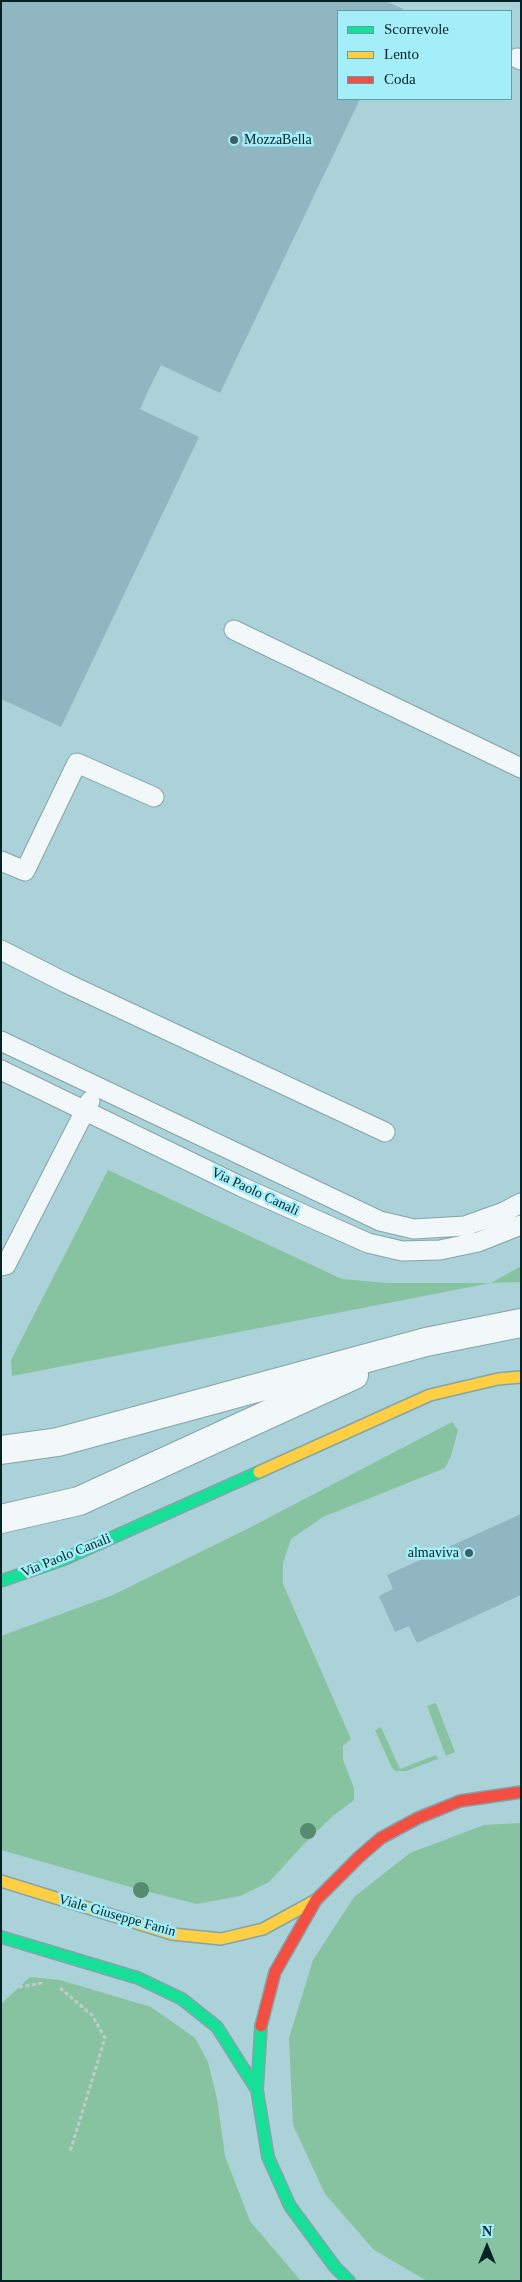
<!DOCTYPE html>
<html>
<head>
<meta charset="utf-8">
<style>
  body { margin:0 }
  #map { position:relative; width:522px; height:2282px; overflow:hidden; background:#aad2d8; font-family:Georgia,serif }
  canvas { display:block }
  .frame { position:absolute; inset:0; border:2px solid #032327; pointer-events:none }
  .legend { position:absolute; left:337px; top:10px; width:175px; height:90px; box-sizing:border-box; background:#a4eef9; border:1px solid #649da5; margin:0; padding:6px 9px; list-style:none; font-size:15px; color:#032327 }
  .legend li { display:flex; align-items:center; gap:10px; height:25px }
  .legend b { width:25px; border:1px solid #649da5 }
  .north { position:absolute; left:462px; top:2222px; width:50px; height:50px; -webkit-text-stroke:4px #a4eef9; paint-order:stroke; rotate:0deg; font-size:14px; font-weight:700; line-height:20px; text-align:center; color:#032327 }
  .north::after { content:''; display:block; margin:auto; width:18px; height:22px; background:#032327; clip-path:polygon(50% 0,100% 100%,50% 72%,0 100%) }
</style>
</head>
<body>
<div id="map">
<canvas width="522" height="2282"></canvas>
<div class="frame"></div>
<ul class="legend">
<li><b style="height:6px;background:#16e098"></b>Scorrevole</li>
<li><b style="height:6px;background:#ffcf43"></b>Lento</li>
<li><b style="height:6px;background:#f24e42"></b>Coda</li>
</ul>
<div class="north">N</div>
</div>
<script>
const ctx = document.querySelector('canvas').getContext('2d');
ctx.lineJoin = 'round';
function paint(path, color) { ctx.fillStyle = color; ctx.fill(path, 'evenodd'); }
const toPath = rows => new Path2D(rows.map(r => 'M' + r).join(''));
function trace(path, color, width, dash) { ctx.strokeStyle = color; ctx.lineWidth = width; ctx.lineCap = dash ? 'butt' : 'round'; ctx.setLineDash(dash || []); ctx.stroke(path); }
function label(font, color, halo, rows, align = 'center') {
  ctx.font = font + ' Georgia,serif'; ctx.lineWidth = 5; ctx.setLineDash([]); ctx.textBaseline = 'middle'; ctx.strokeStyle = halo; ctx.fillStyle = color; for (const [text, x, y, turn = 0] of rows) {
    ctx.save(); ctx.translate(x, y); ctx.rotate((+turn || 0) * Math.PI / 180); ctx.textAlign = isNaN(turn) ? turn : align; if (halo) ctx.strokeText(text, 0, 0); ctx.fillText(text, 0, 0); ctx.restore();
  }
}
paint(toPath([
  [108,1170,342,1279,387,1283,491,1283,521,1266,521,1282,491,1283,12,1376,11,1360],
  [452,1422,458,1430,451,1456,445,1468,323,1517,291,1539,283,1563,283,1584,351,1739,343,1746,343,1760,354,1788,354,1800,334,1815,305,1843,269,1882,240,1896,197,1904,141,1890,1,1850,1,1636,113,1595,249,1528],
  [436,1703,455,1752,446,1756,427,1706],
  [381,1727,400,1769,436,1755,438,1759,406,1771,396,1771,392,1768,375,1730],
  [521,1823,521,2281,427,2281,374,2250,325,2194,293,2125,289,2038,313,1960,354,1897,410,1853,484,1825],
  [30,1977,60,1980,151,2007,195,2038,208,2062,217,2099,225,2156,250,2221,301,2281,1,2281,1,2004]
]), '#88c3a1');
paint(toPath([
  [1,1,386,1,403,9,402,11,338,11,338,99,360,99,220,393,161,365,150,387,140,409,199,437,61,727,1,699],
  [521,1514,521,1595,417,1643,409,1626,395,1632,379,1596,393,1589,387,1575]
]), '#90b7c1');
const lane = toPath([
  [517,58,521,60],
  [234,630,521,768],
  [1,861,25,871,77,763,154,797],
  [1,950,66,983,385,1132],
  [1,1041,380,1221,414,1229,465,1226,504,1212,521,1203],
  [1,1070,242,1187,368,1243,402,1251,440,1250,478,1242,521,1225],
  [1,1266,6,1265,90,1101]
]);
const street = toPath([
  [1,1450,58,1442,426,1342,521,1323],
  [1,1519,79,1501,354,1375]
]);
const fast = toPath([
  [1,1581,62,1560,259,1472],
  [1,1937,138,1978,182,1999,217,2027,257,2090],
  [261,2026,257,2090,268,2157,290,2206,335,2267,349,2281]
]);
const slow = toPath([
  [259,1472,430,1395,498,1379,521,1377],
  [1,1881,172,1934,221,1939,263,1929,316,1900]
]);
const jam = toPath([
  [261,2026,275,1972,316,1900,359,1857,381,1838,418,1818,460,1801,521,1792]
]);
trace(lane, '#84a4a9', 21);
trace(street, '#84a4a9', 30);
trace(fast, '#84a4a9', 14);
trace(slow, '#84a4a9', 14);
trace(jam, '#84a4a9', 14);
trace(toPath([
  [19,1987,43,1983],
  [60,1988,92,2015,105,2038,70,2152]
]), '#bfccce', 3, [4, 2.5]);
trace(lane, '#f2f8f9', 19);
trace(street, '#f2f8f9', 28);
trace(fast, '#16e098', 11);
trace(slow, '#ffcf43', 11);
trace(jam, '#f24e42', 11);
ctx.fillStyle = '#568b72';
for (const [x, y] of [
  [308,1831],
  [141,1890]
]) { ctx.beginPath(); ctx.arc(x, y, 8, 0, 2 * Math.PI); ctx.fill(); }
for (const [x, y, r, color] of [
  [234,140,5,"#3d6065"],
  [469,1553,5,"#3d6065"]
]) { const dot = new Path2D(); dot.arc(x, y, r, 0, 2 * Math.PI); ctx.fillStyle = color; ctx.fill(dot); trace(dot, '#a4eef9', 2); }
label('14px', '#032327', '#a4eef9', [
  ["MozzaBella",244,140],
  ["almaviva",459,1553,"right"]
], 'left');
label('14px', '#032327', '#a4eef9', [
  ["Via Paolo Canali",255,1192,25],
  ["Via Paolo Canali",66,1556,-22],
  ["Viale Giuseppe Fanin",117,1916,16]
]);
</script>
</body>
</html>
